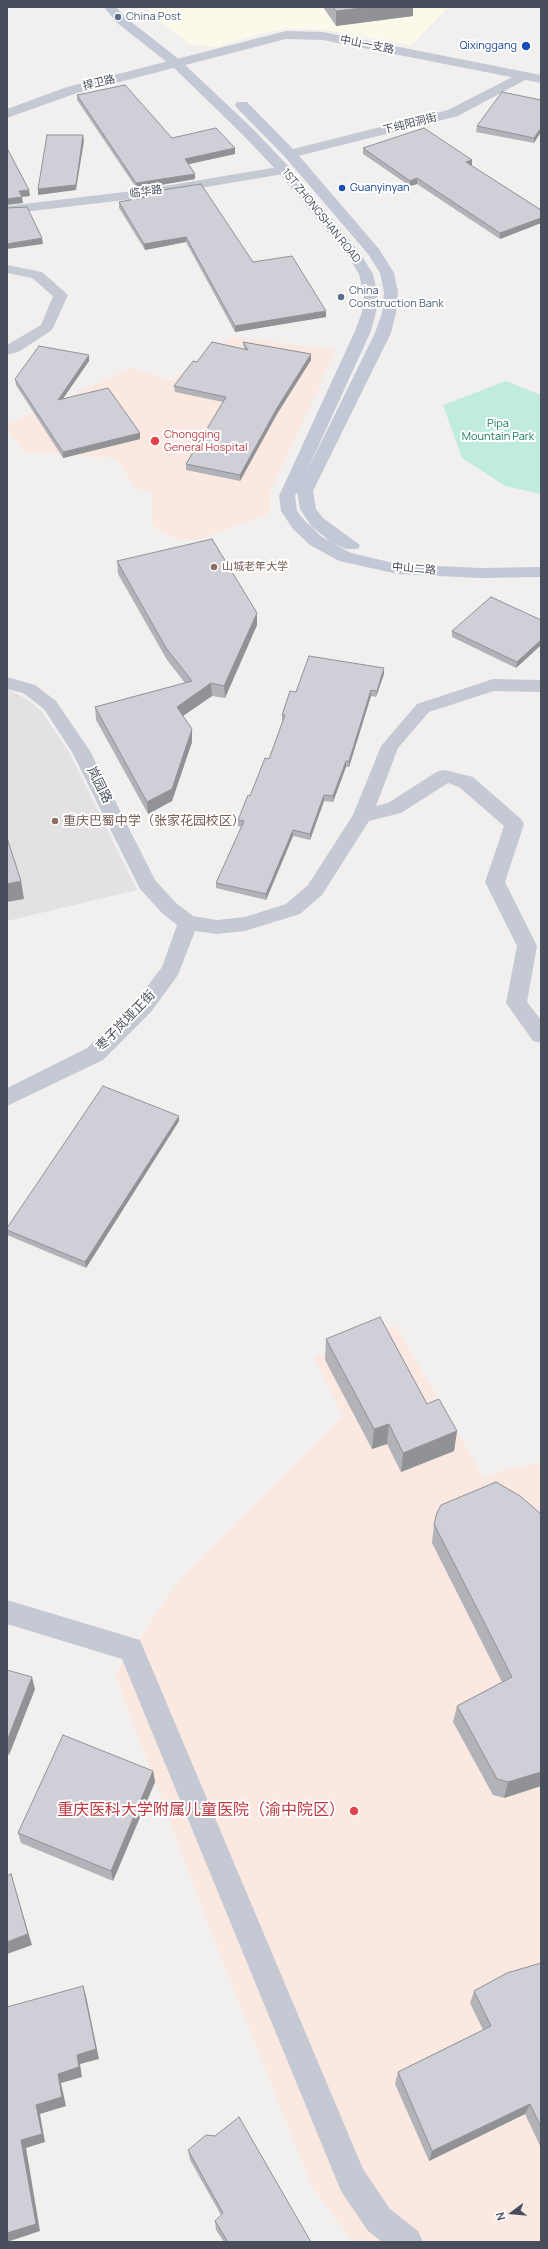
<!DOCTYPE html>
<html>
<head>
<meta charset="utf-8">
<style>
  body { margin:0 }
  #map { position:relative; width:548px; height:2249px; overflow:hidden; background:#f2f0ef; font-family:Manrope,sans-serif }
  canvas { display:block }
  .frame { position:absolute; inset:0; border:8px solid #484e5c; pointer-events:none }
  .north { position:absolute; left:492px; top:2193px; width:40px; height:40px; -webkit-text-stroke:3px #fff; paint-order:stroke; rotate:254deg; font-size:11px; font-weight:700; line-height:16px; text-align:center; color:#484e5c }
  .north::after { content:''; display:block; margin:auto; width:14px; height:18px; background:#484e5c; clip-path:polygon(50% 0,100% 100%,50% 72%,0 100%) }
</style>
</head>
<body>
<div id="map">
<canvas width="548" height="2249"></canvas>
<div class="frame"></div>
<div class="north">N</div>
</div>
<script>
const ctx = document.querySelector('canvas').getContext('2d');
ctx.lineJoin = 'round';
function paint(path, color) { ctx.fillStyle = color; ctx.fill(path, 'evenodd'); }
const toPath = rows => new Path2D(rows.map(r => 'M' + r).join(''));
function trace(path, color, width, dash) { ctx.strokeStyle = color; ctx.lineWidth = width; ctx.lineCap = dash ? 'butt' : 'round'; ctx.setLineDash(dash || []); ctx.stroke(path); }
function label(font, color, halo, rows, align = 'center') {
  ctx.font = font + ' Manrope,"Noto Sans SC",sans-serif'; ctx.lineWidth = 4; ctx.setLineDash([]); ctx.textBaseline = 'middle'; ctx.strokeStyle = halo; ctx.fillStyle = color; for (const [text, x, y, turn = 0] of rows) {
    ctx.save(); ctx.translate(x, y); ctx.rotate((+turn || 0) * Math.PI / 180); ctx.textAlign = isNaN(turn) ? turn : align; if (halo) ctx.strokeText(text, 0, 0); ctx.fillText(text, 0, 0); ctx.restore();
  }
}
paint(toPath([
  [146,7,448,7,411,45,326,30,306,29,284,29,264,33,215,47,189,44,151,14]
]), '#fbfaea');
paint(toPath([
  [7,689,30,701,42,712,69,752,137,890,7,921]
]), '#e3e1e1');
paint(toPath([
  [231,337,336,350,270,492,270,513,206,537,193,540,179,540,163,533,152,524,152,492,137,489,116,458,25,452,7,429,7,425,131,368,171,381],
  [395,1325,484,1478,507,1469,541,1463,541,2242,353,2242,312,2186,218,1949,115,1674,179,1581,343,1416,314,1357]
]), '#fae8e1');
paint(toPath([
  [506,381,541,395,541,494,505,486,462,458,443,405]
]), '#c0eddb');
paint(toPath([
  [522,72,528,76,527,79,458,116,290,158,283,154,285,151,448,110,522,72],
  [284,166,289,167,291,170,289,173,141,198,7,214,7,206,141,190,284,166],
  [7,265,42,272,68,295,52,330,20,351,7,355,7,345,41,325,53,296,32,278,7,273,7,265],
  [7,677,35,685,56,701,90,751,155,880,176,903,193,916,217,920,245,917,286,904,308,885,353,815,381,746,417,704,493,679,541,680,541,692,494,691,429,712,398,748,376,806,388,803,438,771,445,770,473,777,521,819,524,824,505,882,537,946,527,1002,541,1020,541,1043,533,1041,506,1003,517,946,485,882,504,826,459,787,448,783,401,813,369,821,322,895,300,914,245,931,217,934,195,931,178,975,151,1012,103,1060,7,1106,7,1088,87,1048,137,1000,162,967,177,925,162,913,140,889,72,752,44,709,23,693,7,689,7,677],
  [7,1600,140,1640,363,2169,390,2209,418,2231,423,2242,382,2242,368,2231,341,2191,122,1659,7,1624,7,1600]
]), '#c4c9d4');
paint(toPath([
  [286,31,323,32,541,75,541,83,323,40,286,39,77,93,7,118,7,109,67,87,286,31]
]), '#c4c9d4');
paint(toPath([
  [104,7,116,7,124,16,181,61,255,131,289,167,360,253,373,274,378,296,376,312,371,331,306,473,375,333,382,313,384,292,380,273,368,254,285,157,237,108,235,105,237,102,247,102,295,151,379,249,394,273,398,292,396,313,391,333,313,491,316,509,323,518,360,545,358,549,346,549,331,542,311,526,300,509,297,492,295,496,297,511,305,521,322,537,351,553,398,564,480,568,541,567,541,577,480,578,398,574,339,561,310,545,293,529,281,511,279,496,355,331,362,312,364,296,359,274,349,258,279,173,245,137,173,67,116,22,104,7]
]), '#c3c8d7');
paint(toPath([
  [323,7,413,7,413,16,336,26],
  [77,95,172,138,235,148,235,154,188,164,195,174,195,179,137,189,77,100],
  [541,100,534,143,476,132,477,126],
  [363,148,472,165,471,166,541,210,541,223,500,239,417,184,410,186,363,154],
  [143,193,253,262,326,317,235,332,186,242,145,250,119,208,119,202,143,198],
  [243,342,311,354,311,360,277,414,240,481,186,470,186,464,223,402,175,392,174,386,197,362,244,349],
  [89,355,89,361,63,398,140,433,140,439,63,458,16,385,15,379],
  [117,561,257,625,225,698,212,696,183,716,192,729,192,742,172,801,148,814,96,720,95,707,185,683,167,660,118,574],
  [541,620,541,645,516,668,452,637,452,631],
  [384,674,376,697,371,696,349,767,346,767,333,802,324,801,310,840,293,836,266,900,216,888,216,883,242,827,238,826,238,820,269,759,283,721,282,721,282,715,296,692],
  [179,1116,179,1121,86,1268,7,1235,7,1228],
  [326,1339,427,1404,457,1431,454,1451,401,1472,387,1444,372,1449,325,1360],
  [496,1482,541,1786,504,1798,493,1795,453,1722,457,1706,502,1682,432,1543,434,1524],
  [7,1670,35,1689,9,1755,7,1754],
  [153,1771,155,1782,113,1881,21,1843,18,1833],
  [541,1963,541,2148,525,2114,429,2161,395,2084,398,2072,483,2030,470,2003,474,1991],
  [188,2150,311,2242,224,2242,216,2230,215,2221,221,2215,190,2160]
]), '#b2b3b9');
paint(toPath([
  [370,7,413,7,413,16,336,26,336,11],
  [541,128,541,132,534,143,534,138],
  [83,135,84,141,76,190,38,195,38,189],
  [235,148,235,154,185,165,185,159],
  [472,160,472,165,465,168,466,162],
  [195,174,195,179,137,189,136,183],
  [417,178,417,184,410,186,410,181],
  [29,190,30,196,22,197,23,203,7,205,7,199,19,191],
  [541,218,541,223,500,239,500,233],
  [186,237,186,242,145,250,144,244],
  [42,238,43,244,7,249,7,244],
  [326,311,326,317,235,332,235,326],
  [311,354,311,360,277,414,240,481,240,475,277,408],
  [89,355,89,361,58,406,58,400],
  [140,433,140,439,63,458,63,452],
  [257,613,257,625,225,698,224,686],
  [541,640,541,645,516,668,517,662],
  [384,668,384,674,376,697,377,691],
  [211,683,212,696,177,720,177,707],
  [371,690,371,696,349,767,349,761],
  [192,729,192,742,172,801,148,814,147,802],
  [346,761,346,767,333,802,333,796],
  [324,795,324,801,310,840,310,834],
  [293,830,293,836,266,900,266,894],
  [21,881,24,899,7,902,7,884],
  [179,1116,179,1121,86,1268,85,1262],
  [389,1424,387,1444,372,1449,374,1429],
  [457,1431,454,1451,401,1472,403,1453],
  [32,1677,35,1689,9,1755,7,1747,7,1741],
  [153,1771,155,1782,113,1881,111,1871],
  [541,1772,541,1786,504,1798,508,1782],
  [11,1874,32,1945,7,1954,7,1942],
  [83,1986,86,1996,99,2059,80,2064,82,2077,61,2083,66,2106,40,2114,45,2142,26,2148,40,2231,7,2242,7,2233,21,2140,36,2105,58,2074,77,2055],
  [530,2104,525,2114,429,2161,432,2151]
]), '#919296');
const building = toPath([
  [333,7,370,7,336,11,333,7],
  [125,85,172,138,216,128,235,148,185,159,195,174,136,183,77,95,125,85],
  [502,92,541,100,541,128,534,138,477,126,502,92],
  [424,128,472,160,466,162,541,210,541,218,500,233,417,178,410,181,363,148,424,128],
  [47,135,83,135,76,185,38,189,47,135],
  [7,148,29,190,19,191,22,197,7,199,7,148],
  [201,184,253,262,292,256,326,311,235,326,186,237,144,244,119,202,146,197,143,193,201,184],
  [27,207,42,238,7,244,7,208,27,207],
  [212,342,248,350,243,342,311,354,277,408,240,475,186,464,226,397,174,386,193,361,197,362,212,342],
  [39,346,89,355,58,400,108,388,140,433,63,452,15,379,39,346],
  [212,539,257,613,224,686,211,683,177,707,192,729,172,789,147,802,95,707,192,681,166,648,117,561,212,539],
  [491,597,541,620,541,640,517,662,452,631,491,597],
  [309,656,384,668,377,691,371,690,349,761,346,761,333,796,324,795,310,834,293,830,266,894,216,883,244,821,238,820,248,795,250,796,265,758,269,759,285,715,282,715,290,691,296,692,309,656],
  [7,838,21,881,7,884,7,838],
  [103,1086,179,1116,85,1262,7,1230,7,1228,103,1086],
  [380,1317,427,1404,439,1399,457,1431,403,1453,389,1424,374,1429,326,1339,380,1317],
  [496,1482,520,1496,541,1514,541,1772,508,1782,497,1779,457,1706,512,1677,434,1524,437,1513,441,1505,496,1482],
  [7,1670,32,1677,7,1741,7,1670],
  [63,1735,153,1771,111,1871,18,1833,63,1735],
  [11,1874,28,1934,7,1942,7,1876,11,1874],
  [541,1963,541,2127,530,2104,432,2151,398,2072,491,2026,474,1991,507,1973,541,1963],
  [83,1986,96,2049,77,2055,79,2067,58,2074,62,2097,36,2105,42,2134,21,2140,36,2224,7,2233,7,2007,83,1986],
  [239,2117,311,2242,228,2242,215,2221,223,2213,188,2150,206,2135,215,2136,239,2117]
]);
paint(building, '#cfd0d7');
trace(building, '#919296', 1);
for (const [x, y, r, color] of [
  [118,17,4,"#5c6f8a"],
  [526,46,5,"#1a4fb4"],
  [342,188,4,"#1a4fb4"],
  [341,297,4,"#5c6f8a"],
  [155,441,5,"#e0444e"],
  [214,567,4,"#8d6e63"],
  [55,821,4,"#8d6e63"],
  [354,1811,5,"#e0444e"]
]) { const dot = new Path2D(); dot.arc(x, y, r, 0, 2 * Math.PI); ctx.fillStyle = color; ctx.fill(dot); trace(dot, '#fff', 1.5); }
label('11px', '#4e5e75', '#fff', [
  ["China Post",126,17],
  ["China",349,291],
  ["Construction Bank",349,304]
], 'left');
label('11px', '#484e5c', '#fff', [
  ["中山一支路",367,45,11],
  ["捍卫路",99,83,-14],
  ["下纯阳洞街",410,124,-14],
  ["临华路",146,192,-8],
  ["1ST ZHONGSHAN ROAD",321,216,51],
  ["中山二路",414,569,5]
]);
label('11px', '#164399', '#fff', [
  ["Qixinggang",517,46],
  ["Guanyinyan",350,188,"left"]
], 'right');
label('11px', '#1b7b5f', '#fff', [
  ["Pipa",498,424],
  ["Mountain Park",498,437]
]);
label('11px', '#be3a42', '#fff', [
  ["Chongqing",164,435],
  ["General Hospital",164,448]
], 'left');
label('11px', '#785e54', '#fff', [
  ["山城老年大学",222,567]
], 'left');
label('13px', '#484e5c', '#fff', [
  ["岚园路",99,785,63],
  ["枣子岚垭正街",126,1021,-46]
]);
label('13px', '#785e54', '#fff', [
  ["重庆巴蜀中学（张家花园校区）",63,821]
], 'left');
label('16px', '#be3a42', '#fff', [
  ["重庆医科大学附属儿童医院（渝中院区）",345,1811]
], 'right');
</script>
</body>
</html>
